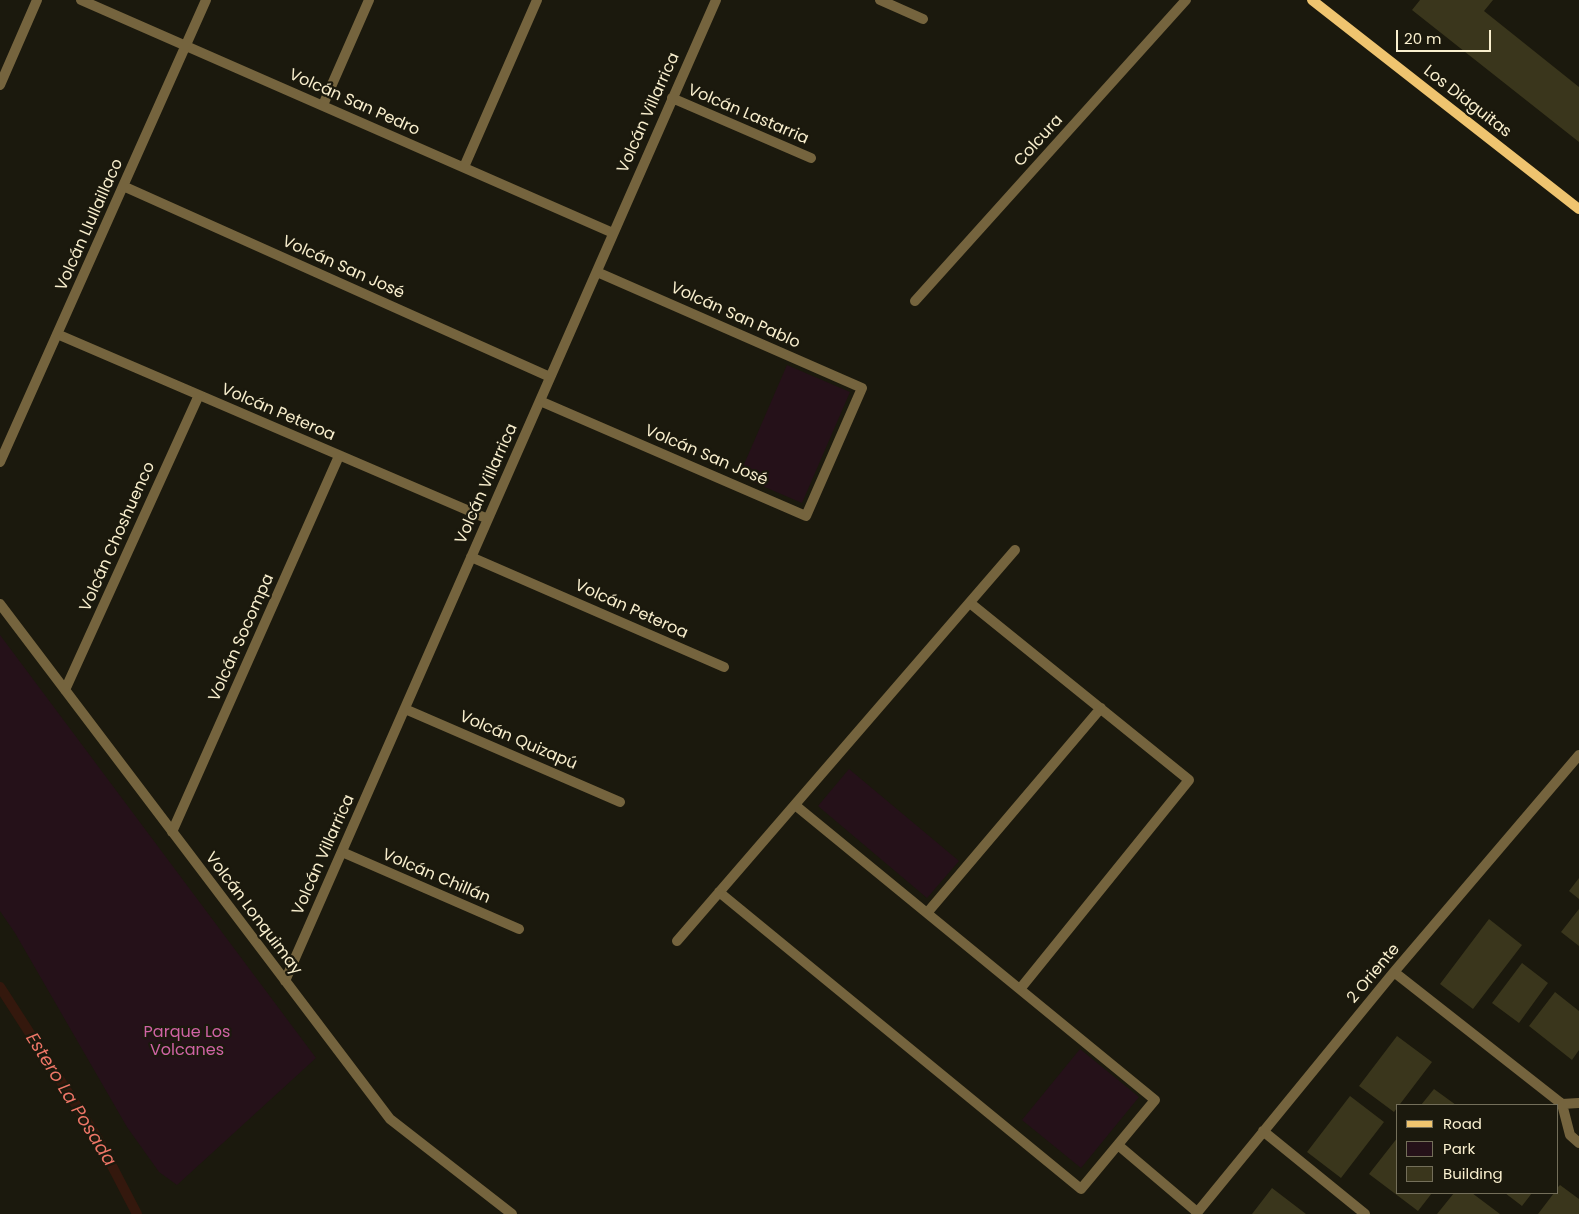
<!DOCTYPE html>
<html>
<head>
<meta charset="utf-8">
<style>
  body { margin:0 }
  #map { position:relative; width:1579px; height:1214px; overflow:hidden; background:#1b190d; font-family:Poppins,sans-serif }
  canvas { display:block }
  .legend { position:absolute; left:1396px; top:1104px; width:162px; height:90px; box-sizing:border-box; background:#1b190d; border:1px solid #746f5a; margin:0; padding:6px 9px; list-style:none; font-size:15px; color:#f9efce }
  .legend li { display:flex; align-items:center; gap:10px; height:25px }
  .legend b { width:25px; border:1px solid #746f5a }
  .scale { position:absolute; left:1396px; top:30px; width:95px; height:22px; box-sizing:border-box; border:2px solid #f9efce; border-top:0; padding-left:6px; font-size:15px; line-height:18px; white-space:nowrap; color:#f9efce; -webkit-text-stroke:4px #1b190d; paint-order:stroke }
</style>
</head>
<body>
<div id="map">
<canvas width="1579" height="1214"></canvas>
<ul class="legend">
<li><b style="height:6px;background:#efc46f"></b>Road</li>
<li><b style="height:14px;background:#251119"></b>Park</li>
<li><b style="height:14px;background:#3a361c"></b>Building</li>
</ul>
<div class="scale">20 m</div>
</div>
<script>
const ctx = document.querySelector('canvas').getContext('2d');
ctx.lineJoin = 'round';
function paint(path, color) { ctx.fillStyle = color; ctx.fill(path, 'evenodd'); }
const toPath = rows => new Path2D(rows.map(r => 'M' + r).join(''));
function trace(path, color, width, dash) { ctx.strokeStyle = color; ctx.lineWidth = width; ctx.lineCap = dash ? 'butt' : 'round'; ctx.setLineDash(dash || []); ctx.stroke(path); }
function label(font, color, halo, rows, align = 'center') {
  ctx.font = font + ' Poppins,sans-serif'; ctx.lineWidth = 4.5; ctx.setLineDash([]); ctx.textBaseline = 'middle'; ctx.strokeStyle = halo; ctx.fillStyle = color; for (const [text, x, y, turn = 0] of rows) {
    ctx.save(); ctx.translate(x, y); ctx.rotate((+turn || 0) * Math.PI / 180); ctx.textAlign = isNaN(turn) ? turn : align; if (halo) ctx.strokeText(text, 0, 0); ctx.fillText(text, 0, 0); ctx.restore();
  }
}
paint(toPath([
  [787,365,850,392,802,503,739,476],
  [0,635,316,1058,177,1185,159,1172,127,1127,15,933,0,911],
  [849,769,959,861,927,898,818,806],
  [1080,1049,1139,1097,1081,1168,1022,1120]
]), '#251119');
trace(toPath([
  [0,987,98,1139,137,1214]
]), '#34180d', 10);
paint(toPath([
  [1420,0,1493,0,1484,11,1579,87,1579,142,1412,10],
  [1579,878,1579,899,1569,891],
  [1579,909,1579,946,1561,932],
  [1489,919,1522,945,1473,1009,1440,984],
  [1522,963,1548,983,1519,1023,1492,1003],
  [1555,992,1579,1011,1579,1050,1572,1060,1529,1026],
  [1397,1036,1432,1062,1394,1112,1359,1086],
  [1434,1089,1456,1105,1421,1105],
  [1350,1096,1384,1122,1341,1178,1307,1152],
  [1398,1137,1398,1193,1432,1193,1418,1211,1369,1174],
  [1560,1185,1579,1199,1579,1214,1538,1214,1554,1193,1558,1193,1558,1187],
  [1272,1188,1306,1214,1252,1214],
  [1454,1193,1472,1193,1500,1214,1437,1214],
  [1505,1193,1532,1193,1522,1206]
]), '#3a361c');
trace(toPath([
  [81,0,613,233],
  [880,0,923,19],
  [0,85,37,0],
  [672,98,811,158],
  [323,105,369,0],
  [464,167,537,0],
  [123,186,550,377],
  [915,301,1186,0],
  [57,334,488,519],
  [540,401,806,516,862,388,597,272],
  [0,462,206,0],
  [471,557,724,667],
  [970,603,1189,780,1020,989],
  [0,604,390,1119,512,1214],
  [65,690,199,395],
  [405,709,620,802],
  [172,832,339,456],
  [342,852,519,929],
  [719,892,1081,1189,1155,1100,795,805],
  [927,913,1101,708],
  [677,941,1015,550],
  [1394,972,1562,1104],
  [285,981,716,0],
  [1579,1103,1562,1104,1570,1135,1579,1143],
  [1263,1131,1365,1214],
  [1118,1145,1197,1212],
  [1196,1214,1394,972,1579,755]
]), '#75643e', 10);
trace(toPath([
  [1312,0,1579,209]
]), '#efc46f', 10);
label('16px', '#f9efce', '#1b190d', [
  ["Los Diaguitas",1467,102,38],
  ["Volcán San Pedro",354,103,24],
  ["Volcán Villarrica",649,113,-66],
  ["Volcán Lastarria",748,115,23],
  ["Colcura",1039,141,-48],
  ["Volcán Llullaillaco",90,225,-66],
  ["Volcán San José",343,268,24],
  ["Volcán San Pablo",735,316,24],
  ["Volcán Peteroa",278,413,23],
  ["Volcán San José",706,456,23],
  ["Volcán Villarrica",487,484,-66],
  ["Volcán Choshuenco",118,537,-66],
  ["Volcán Peteroa",631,610,24],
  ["Volcán Socompa",242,638,-66],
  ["Volcán Quizapú",518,741,23],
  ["Volcán Villarrica",324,855,-66],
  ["Volcán Chillán",436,877,23],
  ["Volcán Lonquimay",253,914,53],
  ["2 Oriente",1374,974,-50]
]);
label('16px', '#d063a5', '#1b190d', [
  ["Parque Los",187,1033],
  ["Volcanes",187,1051]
]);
label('italic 18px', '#ee7667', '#1b190d', [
  ["Estero La Posada",70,1100,58]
]);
</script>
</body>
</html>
